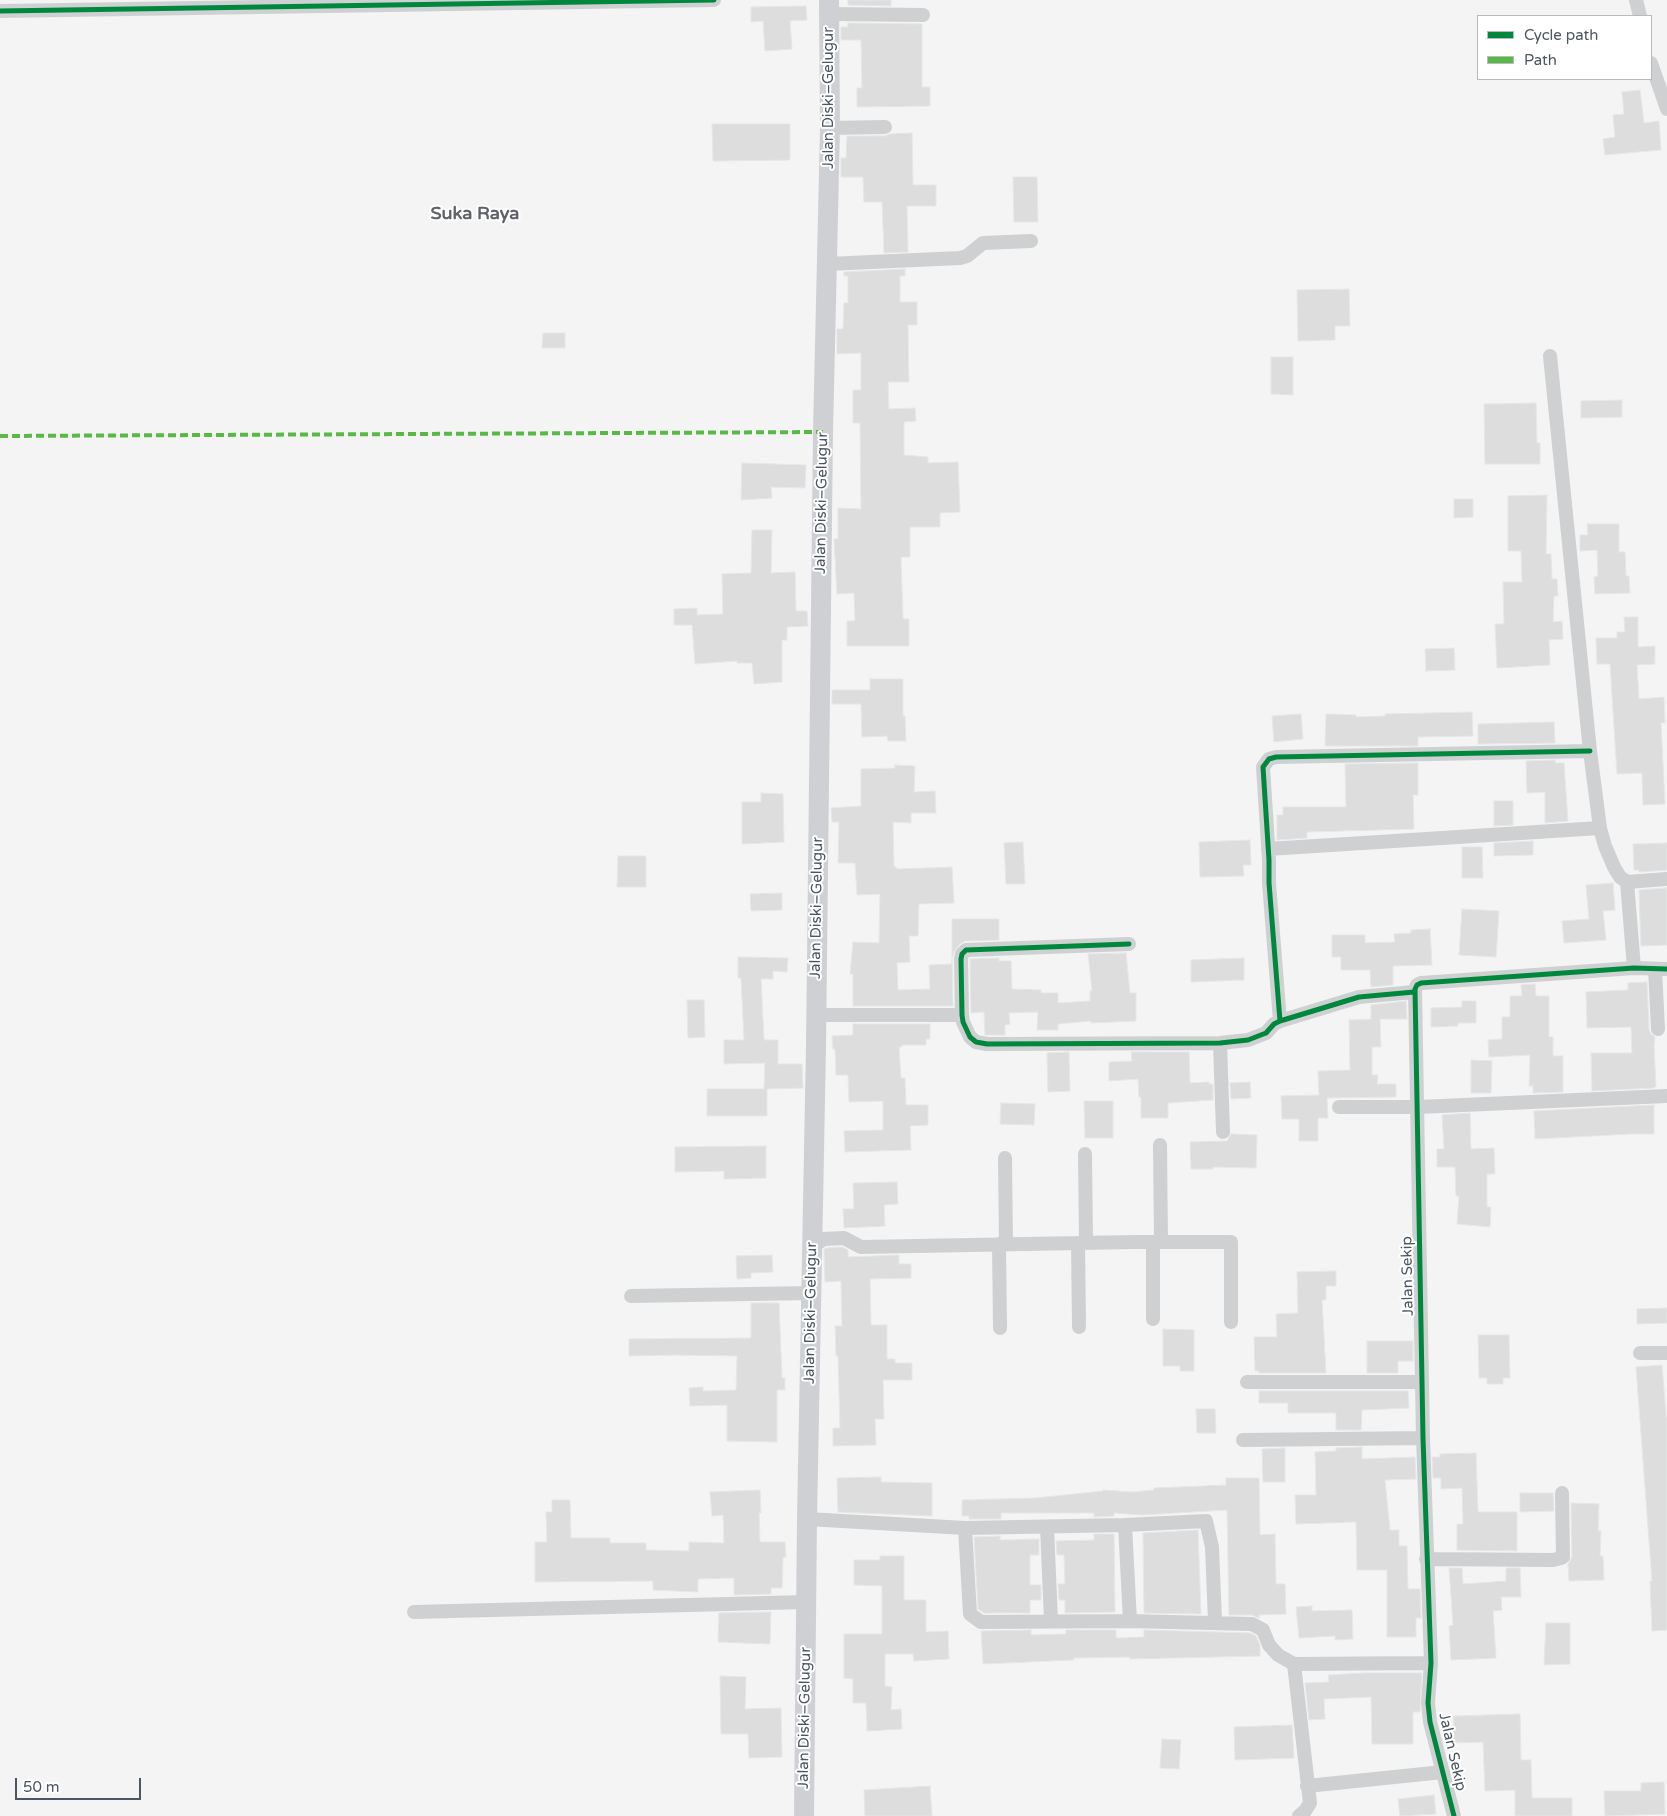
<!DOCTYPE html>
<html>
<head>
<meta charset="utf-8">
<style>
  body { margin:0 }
  #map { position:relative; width:1667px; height:1816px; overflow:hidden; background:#f4f4f4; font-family:"Varela Round",sans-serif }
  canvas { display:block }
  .legend { position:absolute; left:1477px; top:15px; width:175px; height:65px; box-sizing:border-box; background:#fff; border:1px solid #b7bbc0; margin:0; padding:6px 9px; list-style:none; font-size:15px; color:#4a5661 }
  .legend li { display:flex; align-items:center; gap:10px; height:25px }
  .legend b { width:25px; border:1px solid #b7bbc0 }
  .scale { position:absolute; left:15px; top:1778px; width:126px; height:22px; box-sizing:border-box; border:2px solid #4a5661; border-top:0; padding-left:6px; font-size:15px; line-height:18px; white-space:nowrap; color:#4a5661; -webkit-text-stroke:4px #fff; paint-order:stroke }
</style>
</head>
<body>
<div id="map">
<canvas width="1667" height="1816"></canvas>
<ul class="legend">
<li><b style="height:6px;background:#00873e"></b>Cycle path</li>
<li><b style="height:6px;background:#58b947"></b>Path</li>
</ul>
<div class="scale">50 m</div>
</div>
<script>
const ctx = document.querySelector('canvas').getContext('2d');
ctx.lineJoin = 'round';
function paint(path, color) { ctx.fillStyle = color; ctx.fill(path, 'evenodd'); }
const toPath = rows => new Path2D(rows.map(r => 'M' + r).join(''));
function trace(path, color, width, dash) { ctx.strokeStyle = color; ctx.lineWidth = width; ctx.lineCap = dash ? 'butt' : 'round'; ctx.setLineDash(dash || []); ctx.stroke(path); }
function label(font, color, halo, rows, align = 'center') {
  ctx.font = font + ' "Varela Round",sans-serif'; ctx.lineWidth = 4; ctx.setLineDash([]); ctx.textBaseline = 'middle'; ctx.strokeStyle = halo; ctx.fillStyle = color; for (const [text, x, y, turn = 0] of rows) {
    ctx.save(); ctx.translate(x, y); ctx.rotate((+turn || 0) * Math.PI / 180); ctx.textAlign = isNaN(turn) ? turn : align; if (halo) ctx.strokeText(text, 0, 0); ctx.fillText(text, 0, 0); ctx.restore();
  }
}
const building = toPath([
  [848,0,891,0,891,6,848,5,848,0],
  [806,6,807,20,790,21,792,49,765,51,763,21,751,22,751,7,806,6],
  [848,23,922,24,922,87,930,87,930,106,857,107,857,88,862,88,861,40,841,40,841,27,848,27,848,23],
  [1640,90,1644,123,1659,121,1661,150,1605,155,1603,139,1615,137,1613,115,1624,114,1622,92,1640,90],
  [712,124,790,124,790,160,713,161,712,124],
  [912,133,913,185,936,185,936,206,907,206,908,252,884,253,882,202,864,202,863,177,841,177,841,158,846,158,847,136,885,136,890,134,912,133],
  [1013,177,1037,177,1038,222,1014,222,1013,177],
  [905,269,905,276,900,276,900,302,917,302,917,325,908,325,909,382,888,382,889,409,915,408,916,421,904,422,904,455,928,457,928,463,958,462,960,512,940,513,940,527,910,527,910,557,901,557,903,619,909,619,909,646,847,646,847,621,855,621,854,593,837,594,834,539,838,539,838,508,861,509,860,423,853,423,853,390,861,390,861,353,837,354,837,329,843,329,844,303,848,303,848,276,844,276,844,272,905,269],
  [1349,289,1350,326,1335,326,1335,340,1298,341,1297,290,1349,289],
  [543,333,565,333,565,348,542,348,543,333],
  [1271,357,1293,357,1293,395,1271,394,1271,357],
  [1622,400,1622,417,1581,418,1581,401,1622,400],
  [1536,403,1537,443,1540,443,1540,464,1485,464,1484,404,1536,403],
  [742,463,806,465,805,488,771,487,772,498,741,500,742,463],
  [1547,495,1546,554,1551,554,1552,579,1557,579,1558,596,1554,596,1553,622,1562,621,1563,639,1549,640,1550,665,1497,668,1495,624,1504,624,1503,582,1522,582,1521,551,1508,551,1508,496,1547,495],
  [1454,499,1473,499,1473,517,1454,518,1454,499],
  [1587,524,1619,524,1619,552,1625,552,1626,576,1629,576,1630,593,1595,594,1594,577,1598,576,1597,550,1580,551,1580,535,1588,535,1587,524],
  [752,530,772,530,771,573,795,572,796,611,807,611,808,626,787,627,787,640,782,640,782,682,754,684,752,663,737,663,737,661,695,664,692,625,674,625,674,609,697,608,697,615,723,614,722,574,751,573,752,530],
  [1624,617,1638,617,1638,647,1655,646,1655,664,1637,665,1639,699,1664,697,1665,723,1661,723,1665,804,1643,805,1642,773,1617,774,1610,664,1597,664,1596,638,1617,638,1617,632,1625,632,1624,617],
  [1454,648,1455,670,1426,671,1425,649,1454,648],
  [870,679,903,679,903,716,905,716,906,741,888,741,887,736,862,737,861,704,832,704,832,690,870,690,870,679],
  [1472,712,1473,736,1418,737,1418,746,1325,746,1326,714,1356,715,1356,717,1385,716,1385,714,1472,712],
  [1301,714,1303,739,1274,742,1272,716,1301,714],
  [1554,722,1555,743,1478,744,1478,724,1554,722],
  [1555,760,1555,763,1564,763,1568,821,1545,823,1545,792,1527,793,1526,761,1555,760],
  [1418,763,1418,795,1413,795,1414,829,1307,832,1307,838,1277,840,1277,815,1283,815,1283,807,1346,807,1345,764,1418,763],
  [895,765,915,766,914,792,935,791,936,813,911,813,911,823,893,822,894,867,896,867,897,869,952,867,954,903,919,904,918,936,909,936,910,962,897,963,898,990,930,989,929,965,952,964,952,919,999,919,999,940,965,941,960,944,954,952,952,959,953,1006,853,1006,853,974,850,974,853,942,879,943,880,894,857,895,855,863,838,863,839,822,832,822,831,808,861,806,861,769,895,768,895,765],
  [761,793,783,794,784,842,742,844,742,802,761,802,761,793],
  [1494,801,1513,801,1513,825,1494,826,1494,801],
  [1250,840,1251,865,1243,865,1244,876,1200,877,1199,842,1250,840],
  [1533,841,1533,855,1494,856,1494,843,1533,841],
  [1023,842,1025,884,1006,884,1004,843,1023,842],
  [1667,843,1667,870,1639,872,1639,870,1634,870,1633,844,1667,843],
  [1462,847,1482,847,1483,878,1462,878,1462,847],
  [618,856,646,856,646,887,617,887,618,856],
  [1613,883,1615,910,1603,911,1606,940,1564,943,1562,921,1589,919,1586,885,1613,883],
  [1667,888,1667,945,1641,946,1639,890,1667,888],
  [782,893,782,910,751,911,750,894,782,893],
  [1462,909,1499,911,1496,957,1459,955,1462,909],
  [1430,929,1432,965,1393,966,1393,985,1371,987,1370,970,1341,970,1341,957,1332,957,1332,935,1365,935,1365,943,1395,942,1394,934,1411,933,1411,930,1430,929],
  [1126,953,1130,993,1136,993,1136,1021,1091,1023,1091,1021,1058,1024,1058,1030,1037,1030,1038,1012,1009,1013,1010,1024,1005,1025,1005,1035,985,1035,984,1012,971,1013,970,959,999,958,999,961,1011,961,1012,989,1041,990,1041,993,1058,993,1058,1003,1090,1001,1090,991,1092,991,1088,954,1126,953],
  [738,957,788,958,787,972,773,971,773,979,761,979,764,1040,778,1040,778,1064,802,1064,803,1088,767,1089,767,1116,707,1116,707,1089,764,1089,765,1063,724,1064,724,1040,744,1040,741,978,738,978,738,957],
  [1244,958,1244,980,1191,982,1191,960,1244,958],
  [1647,982,1649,1029,1651,1034,1655,1037,1654,1046,1656,1086,1654,1088,1592,1091,1591,1053,1632,1053,1631,1027,1587,1028,1586,992,1628,990,1628,983,1647,982],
  [1535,984,1536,996,1549,996,1549,1037,1553,1037,1553,1056,1563,1056,1563,1092,1533,1093,1533,1086,1529,1086,1530,1055,1489,1057,1488,1040,1502,1039,1502,1017,1510,1017,1510,996,1522,996,1521,985,1535,984],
  [687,1000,704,1000,705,1037,688,1038,687,1000],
  [1406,1001,1407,1019,1380,1019,1381,1047,1372,1047,1372,1075,1378,1075,1377,1084,1396,1084,1396,1097,1327,1098,1328,1118,1318,1118,1318,1141,1299,1141,1299,1119,1282,1119,1281,1096,1319,1095,1318,1071,1350,1070,1349,1020,1371,1019,1371,1005,1406,1001],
  [1462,1001,1476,1001,1476,1023,1458,1023,1458,1026,1431,1027,1431,1008,1462,1007,1462,1001],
  [853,1024,930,1024,930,1039,926,1039,926,1045,902,1045,902,1047,899,1047,901,1078,905,1078,906,1105,928,1105,928,1125,910,1126,911,1150,845,1152,844,1131,883,1130,883,1101,849,1102,848,1075,836,1075,835,1049,833,1049,832,1036,853,1035,853,1024],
  [1069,1052,1070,1091,1048,1092,1047,1053,1069,1052],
  [1131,1052,1189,1052,1190,1083,1209,1082,1209,1084,1213,1084,1213,1100,1168,1103,1168,1118,1141,1118,1141,1097,1139,1097,1138,1079,1109,1081,1109,1062,1132,1061,1131,1052],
  [1471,1060,1492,1061,1491,1093,1471,1093,1471,1060],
  [1250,1082,1251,1098,1231,1099,1230,1083,1250,1082],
  [1084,1101,1113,1101,1113,1138,1085,1138,1084,1101],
  [1001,1103,1035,1104,1034,1125,1000,1124,1001,1103],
  [1654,1105,1654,1134,1631,1134,1535,1139,1534,1111,1654,1105],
  [1470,1113,1471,1149,1494,1148,1495,1174,1487,1174,1487,1207,1491,1207,1490,1227,1457,1224,1459,1196,1456,1196,1455,1167,1437,1167,1437,1149,1444,1149,1442,1115,1470,1113],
  [1231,1134,1257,1135,1256,1168,1213,1167,1213,1169,1191,1169,1190,1142,1227,1141,1231,1134],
  [766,1146,766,1178,724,1179,724,1171,675,1172,675,1147,766,1146],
  [897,1182,898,1204,884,1205,885,1226,844,1228,843,1209,854,1209,853,1183,897,1182],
  [842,1247,848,1250,848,1257,899,1255,899,1264,911,1264,911,1278,870,1279,871,1325,887,1325,887,1359,895,1359,895,1363,912,1363,912,1380,883,1380,884,1419,875,1419,876,1445,833,1446,833,1428,840,1428,838,1356,836,1356,835,1326,842,1326,841,1281,825,1282,824,1249,827,1248,842,1247],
  [772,1255,773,1272,751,1273,751,1278,737,1279,736,1256,772,1255],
  [1336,1271,1336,1286,1326,1286,1326,1300,1322,1300,1326,1373,1259,1373,1259,1371,1255,1371,1254,1337,1277,1337,1276,1314,1298,1313,1297,1272,1336,1271],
  [751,1303,779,1303,782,1378,785,1378,785,1390,777,1390,777,1442,727,1441,727,1405,690,1406,689,1388,703,1387,703,1391,736,1390,737,1356,674,1355,629,1356,629,1339,751,1338,751,1303],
  [1667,1308,1667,1323,1637,1324,1637,1309,1667,1308],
  [1163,1329,1194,1330,1194,1371,1180,1371,1180,1366,1163,1366,1163,1329],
  [1478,1335,1509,1335,1510,1378,1503,1378,1503,1384,1487,1384,1487,1378,1479,1378,1478,1335],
  [1367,1341,1413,1341,1413,1361,1398,1361,1398,1373,1367,1373,1367,1341],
  [1662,1365,1667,1426,1667,1630,1652,1631,1650,1581,1652,1581,1636,1367,1662,1365],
  [1259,1391,1408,1391,1409,1408,1362,1410,1361,1430,1336,1430,1336,1413,1288,1413,1288,1403,1259,1403,1259,1391],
  [1196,1409,1215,1409,1216,1433,1197,1433,1196,1409],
  [1362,1447,1362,1459,1415,1457,1416,1479,1385,1480,1390,1530,1399,1530,1399,1546,1407,1546,1408,1589,1420,1589,1421,1618,1416,1618,1416,1637,1387,1637,1387,1570,1357,1570,1356,1522,1296,1524,1295,1495,1316,1495,1315,1452,1336,1451,1336,1448,1362,1447],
  [1285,1448,1285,1482,1263,1482,1262,1449,1285,1448],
  [1476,1453,1478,1512,1517,1512,1517,1551,1457,1550,1457,1524,1463,1524,1462,1488,1441,1489,1441,1478,1433,1478,1432,1457,1440,1457,1440,1454,1476,1453],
  [881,1477,881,1482,932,1483,932,1516,838,1512,837,1478,881,1477],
  [1226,1478,1259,1478,1260,1535,1275,1534,1276,1584,1285,1584,1286,1614,1259,1615,1259,1618,1252,1615,1229,1615,1227,1510,1142,1515,1114,1513,1114,1516,1094,1517,1094,1513,1001,1513,1001,1519,969,1519,969,1516,962,1516,962,1500,1036,1498,1103,1491,1103,1490,1133,1492,1154,1490,1154,1488,1226,1485,1226,1478],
  [760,1490,761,1513,759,1513,760,1542,785,1542,786,1557,783,1557,782,1588,771,1588,771,1594,734,1595,734,1578,698,1579,698,1592,653,1590,653,1581,535,1582,535,1542,547,1542,546,1512,552,1512,552,1500,570,1500,571,1538,610,1538,610,1543,646,1543,646,1550,689,1551,689,1542,724,1543,723,1515,712,1516,710,1492,760,1490],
  [1520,1493,1553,1493,1554,1511,1520,1512,1520,1493],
  [1571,1503,1599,1504,1598,1531,1601,1531,1600,1556,1603,1556,1604,1580,1569,1581,1568,1564,1572,1557,1571,1503],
  [1198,1530,1201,1614,1144,1613,1143,1533,1198,1530],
  [1094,1534,1114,1534,1115,1612,1065,1613,1065,1600,1059,1600,1058,1584,1065,1584,1064,1555,1057,1555,1056,1541,1094,1540,1094,1534],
  [1000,1536,1000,1540,1039,1539,1039,1555,1030,1555,1030,1585,1041,1585,1041,1600,1030,1600,1030,1613,984,1613,978,1609,974,1537,1000,1536],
  [880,1556,904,1556,904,1600,926,1600,926,1632,948,1631,949,1659,914,1661,913,1654,885,1654,885,1686,892,1687,891,1710,901,1709,902,1729,867,1731,866,1703,853,1703,853,1679,844,1678,844,1634,882,1634,882,1586,854,1585,854,1560,880,1560,880,1556],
  [1449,1568,1462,1568,1463,1584,1506,1581,1506,1568,1520,1568,1521,1597,1501,1597,1502,1610,1493,1611,1496,1658,1451,1660,1449,1626,1453,1625,1449,1568],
  [1312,1606,1312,1611,1352,1610,1353,1639,1335,1640,1335,1636,1299,1638,1296,1607,1312,1606],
  [771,1612,770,1644,718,1642,719,1613,771,1612],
  [1546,1623,1570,1623,1570,1664,1544,1665,1546,1623],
  [1031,1630,1031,1635,1066,1634,1066,1630,1116,1630,1116,1637,1118,1638,1144,1637,1144,1630,1250,1633,1256,1636,1260,1645,1260,1656,1130,1659,1130,1657,1073,1658,1074,1660,983,1664,981,1631,1031,1630],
  [1364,1673,1422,1673,1420,1712,1413,1712,1413,1744,1372,1744,1371,1697,1324,1699,1325,1719,1309,1720,1305,1683,1329,1682,1328,1675,1364,1673],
  [720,1676,746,1677,745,1709,781,1708,782,1757,749,1758,748,1734,721,1734,720,1676],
  [1520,1714,1521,1760,1531,1760,1532,1798,1572,1798,1572,1816,1515,1816,1515,1790,1485,1791,1483,1742,1454,1743,1453,1716,1520,1714],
  [1292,1725,1294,1758,1235,1760,1234,1727,1292,1725],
  [1162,1739,1181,1740,1179,1769,1160,1768,1162,1739],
  [1664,1782,1665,1814,1605,1816,1604,1791,1641,1791,1641,1783,1664,1782],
  [930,1786,932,1816,865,1816,864,1790,930,1786],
  [1434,1795,1436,1814,1400,1816,1398,1799,1434,1795]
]);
paint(building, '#ddddde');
trace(building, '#e5e6e7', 1);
trace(toPath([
  [1636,0,1640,16],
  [0,11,714,0],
  [829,14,923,15],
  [1651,63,1667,109],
  [830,128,885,127],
  [827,264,960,258,967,256,983,243,1031,241],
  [1550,356,1590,751,1600,828,1605,846,1614,867,1620,877,1627,882,1667,879],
  [1268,849,1600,828],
  [1627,882,1634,968],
  [1129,944,966,950,962,954,961,959,962,1015,963,1022,970,1037,976,1042,987,1044,1220,1043,1248,1040,1266,1033,1274,1024,1280,1021,1359,997,1414,992],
  [1655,969,1658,1029],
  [816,1015,962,1015],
  [1280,1021,1269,883,1269,860,1263,767,1269,759,1276,757,1590,751],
  [1220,1043,1223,1132],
  [1339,1107,1418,1107,1667,1096],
  [1160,1145,1161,1242],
  [1085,1154,1086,1243],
  [1005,1158,1006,1244],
  [1153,1242,1153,1319],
  [1078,1243,1079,1327],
  [999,1244,1000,1328],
  [812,1247,824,1239,844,1238,861,1247,1135,1242,1231,1242,1231,1322],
  [631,1296,811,1293],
  [1640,1353,1667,1353],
  [1247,1382,1421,1382],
  [1243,1440,1423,1438],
  [807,1519,965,1528,1125,1525,1206,1521,1212,1547,1215,1621],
  [1125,1525,1130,1621],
  [1047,1527,1051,1621],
  [965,1528,970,1614,981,1622,1130,1621,1252,1624,1263,1630,1269,1645,1278,1655,1294,1664,1431,1663],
  [1426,1559,1553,1560,1561,1558,1563,1557,1562,1493],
  [414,1612,806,1602],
  [1294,1664,1310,1803,1305,1811,1299,1816],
  [1307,1786,1443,1772],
  [1454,1816,1430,1722,1428,1703,1431,1663,1423,1438,1415,989,1417,985,1421,983,1634,968,1667,969]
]), '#ced0d2', 14);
trace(toPath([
  [804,1816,807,1519,816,1046,823,432,830,128,829,0]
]), '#ced0d4', 20);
trace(toPath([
  [0,436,823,432]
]), '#58b947', 4, [8, 4]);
trace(toPath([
  [0,11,714,0],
  [1129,944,966,950,962,954,961,959,962,1015,963,1022,970,1037,976,1042,987,1044,1220,1043,1248,1040,1266,1033,1274,1024,1280,1021,1359,997,1414,992],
  [1280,1021,1269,883,1269,860,1263,767,1269,759,1276,757,1590,751],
  [1454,1816,1430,1722,1428,1703,1431,1663,1423,1438,1415,989,1417,985,1421,983,1634,968,1667,969]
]), '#00873e', 5);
label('15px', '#4a5661', '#fff', [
  ["Jalan Diski–Gelugur",829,98,-90],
  ["Jalan Diski–Gelugur",822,503,-89],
  ["Jalan Diski–Gelugur",817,908,-89],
  ["Jalan Sekip",1408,1276,-91],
  ["Jalan Diski–Gelugur",811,1313,-89],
  ["Jalan Diski–Gelugur",805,1718,-89],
  ["Jalan Sekip",1452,1752,77]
]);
label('bold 18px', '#5f6368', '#fff', [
  ["Suka Raya",475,214]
]);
</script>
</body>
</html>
